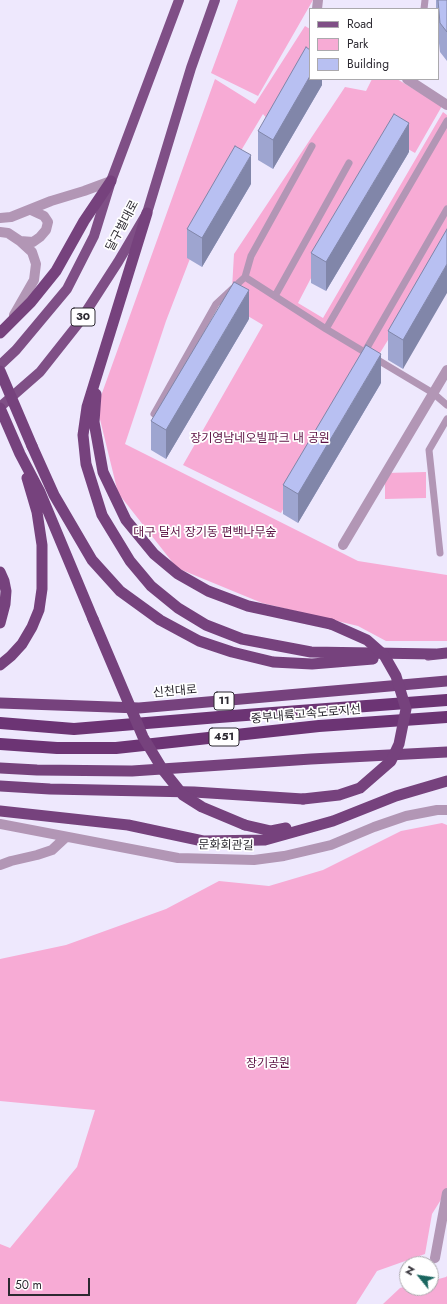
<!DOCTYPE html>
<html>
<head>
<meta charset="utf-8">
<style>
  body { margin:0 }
  #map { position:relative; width:447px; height:1304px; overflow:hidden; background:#eee8fd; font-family:Jost,sans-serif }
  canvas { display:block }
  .legend { position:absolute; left:309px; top:8px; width:130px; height:72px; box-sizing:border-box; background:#fff; border:1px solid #aba9ad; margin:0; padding:5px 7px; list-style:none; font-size:12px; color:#2c2931 }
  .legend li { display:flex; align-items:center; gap:8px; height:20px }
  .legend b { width:20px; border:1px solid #aba9ad }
  .north { position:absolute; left:399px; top:1256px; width:40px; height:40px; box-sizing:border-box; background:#fff; border:1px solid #aba9ad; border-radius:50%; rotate:300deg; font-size:11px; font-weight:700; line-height:16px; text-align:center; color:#2c2931 }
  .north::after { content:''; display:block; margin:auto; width:14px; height:18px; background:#1a6660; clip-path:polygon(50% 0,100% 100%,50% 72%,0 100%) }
  .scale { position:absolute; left:8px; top:1278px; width:82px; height:18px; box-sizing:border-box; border:2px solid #2c2931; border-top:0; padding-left:5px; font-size:12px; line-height:14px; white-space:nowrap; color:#2c2931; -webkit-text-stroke:3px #fff; paint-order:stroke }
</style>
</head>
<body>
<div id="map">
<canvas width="447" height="1304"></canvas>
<ul class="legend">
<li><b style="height:5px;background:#7f4f86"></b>Road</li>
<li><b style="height:11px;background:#f7abd5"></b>Park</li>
<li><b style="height:11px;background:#b8c0f2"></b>Building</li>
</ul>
<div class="north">N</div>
<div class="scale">50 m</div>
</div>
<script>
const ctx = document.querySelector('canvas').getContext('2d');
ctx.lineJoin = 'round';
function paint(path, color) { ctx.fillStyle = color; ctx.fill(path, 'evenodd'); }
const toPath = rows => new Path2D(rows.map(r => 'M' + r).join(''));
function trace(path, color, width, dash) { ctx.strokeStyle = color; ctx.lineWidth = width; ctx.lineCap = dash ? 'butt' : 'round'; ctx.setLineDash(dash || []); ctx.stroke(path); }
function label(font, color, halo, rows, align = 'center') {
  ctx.font = font + ' Jost,"Noto Sans KR",sans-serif'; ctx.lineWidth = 3.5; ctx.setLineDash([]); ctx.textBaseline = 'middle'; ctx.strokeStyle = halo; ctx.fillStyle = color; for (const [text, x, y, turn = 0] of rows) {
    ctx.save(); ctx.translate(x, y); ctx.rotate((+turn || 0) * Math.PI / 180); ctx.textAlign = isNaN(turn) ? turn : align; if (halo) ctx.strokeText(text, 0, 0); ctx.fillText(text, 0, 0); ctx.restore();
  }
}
paint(toPath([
  [238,0,313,0,258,96,211,73],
  [305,26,310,29,310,79,279,133,263,114,191,234,191,256,166,321,125,444,358,561,447,575,447,641,386,641,358,626,262,603,177,568,118,493,97,407,215,79,255,104],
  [372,79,397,79,442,106,415,153,385,136,298,303,323,318,443,112,447,115,447,245,370,369,360,368,281,513,183,465,263,325,231,306,234,254,345,87,366,91],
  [426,472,426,498,385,499,385,473],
  [442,823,447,825,447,1190,432,1214,425,1254,377,1271,356,1304,0,1304,0,1244,10,1248,77,1167,95,1110,0,1101,0,959,66,945,166,909,219,881,269,886,323,870,401,831],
  [447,1276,447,1304,383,1304,400,1288,407,1286,407,1288,431,1288,431,1281,446,1277]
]), '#f7abd5');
trace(toPath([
  [424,9,425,0],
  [447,121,326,329,433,393,447,405],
  [245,277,326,329],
  [275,296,349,163],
  [364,353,447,209],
  [154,414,216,304,245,277,251,256,312,146],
  [440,553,429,450,447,419]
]), '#b296b5', 7);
trace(toPath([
  [0,824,178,858,254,860,284,856,331,845,374,827,406,816,437,810,447,810],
  [0,865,11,861,37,855,52,850,66,837],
  [435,1258,447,1193]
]), '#b296b5', 10);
trace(toPath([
  [317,9,318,0],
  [407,79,447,105],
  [0,218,11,217,51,201,84,191,111,181],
  [0,232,8,233,20,241,32,252,36,264,34,280,14,315],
  [20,241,33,242,40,237,46,230,48,222,44,216,31,210],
  [343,545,447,370]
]), '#b296b5', 10);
trace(toPath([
  [0,365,16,350,67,289,94,236,111,181,179,0],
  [0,407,40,372,78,324,118,262,147,213,191,68,215,0]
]), '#7f4f86', 10);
trace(toPath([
  [147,213,87,407,83,435,86,464,102,515,130,561,151,586,178,608,206,625,242,639,311,652,435,654],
  [0,333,31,302,56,271,84,221,111,181],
  [96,394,94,422,103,472,126,520,154,554,178,574,208,591,248,606,331,624],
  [0,408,20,454,40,492,93,619],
  [32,446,54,495,92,560,120,591,160,620,199,641,232,652,273,662,312,664,373,659],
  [0,572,4,581,6,591,5,604,0,623],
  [428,655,447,653],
  [0,665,11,656,22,644,32,627,39,610,42,589,42,545,37,512,27,478],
  [0,703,139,708,447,681],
  [0,768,37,770,132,771,311,759,447,752],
  [0,786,50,789,194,792,303,799],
  [0,811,128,825,203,841,265,840,333,821,396,796,447,781],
  [245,825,271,831,286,828]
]), '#76427d', 11);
trace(toPath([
  [0,723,74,729,219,717,447,700],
  [0,744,57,748,116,748,319,726,447,717]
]), '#6c3474', 12);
trace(toPath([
  [0,371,32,446],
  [93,619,143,737,163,770,183,795,202,807,245,825],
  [303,799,339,795,360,788,391,761,399,744,406,709,396,676,384,655,367,640,331,624]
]), '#76427d', 11);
paint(toPath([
  [436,0,447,0,447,61,440,52,438,34,438,9,436,9],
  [322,79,322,85,273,169,258,160,258,131],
  [409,152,326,291,311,283,311,253],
  [251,184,202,267,187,258,187,229],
  [447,229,403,369,388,360,388,331],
  [249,319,166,459,151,450,151,421],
  [381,383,298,523,283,514,283,485]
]), '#9ea5d0');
paint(toPath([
  [310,76,310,79,322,79,322,85,273,169,273,140],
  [409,123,409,152,326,291,326,262],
  [251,155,251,184,202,267,202,238],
  [447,264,447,293,403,369,403,340],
  [249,290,249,319,166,459,166,430],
  [381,354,381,383,298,523,298,494]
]), '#8186a9');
const building = toPath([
  [438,0,447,0,447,32,440,23,438,0],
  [306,47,310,50,310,76,273,140,258,131,306,47],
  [394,114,409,123,326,262,311,253,394,114],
  [235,146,251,155,202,238,187,229,235,146],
  [447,229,447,264,403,340,388,331,447,229],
  [234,282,249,290,166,430,151,421,234,282],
  [366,345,381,354,298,494,283,485,366,345]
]);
paint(building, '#b8c0f2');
trace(building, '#8186a9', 1);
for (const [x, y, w] of [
  [83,317,24],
  [224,701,20],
  [224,737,30]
]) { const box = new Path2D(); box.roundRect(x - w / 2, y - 9, w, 18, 3); ctx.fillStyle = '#fff'; ctx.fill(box); trace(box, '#2c2931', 1); }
label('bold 11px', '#2c2931', null, [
  ["30",83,317],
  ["11",224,701],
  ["451",224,737]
]);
label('12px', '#2c2931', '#fff', [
  ["달구벌대로",123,226,-62],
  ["신천대로",175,692,-5],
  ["중부내륙고속도로지선",306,715,-5],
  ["문화회관길",226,846,1]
]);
label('12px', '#5c1143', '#fff', [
  ["장기영남네오빌파크 내 공원",260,439],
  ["대구 달서 장기동 편백나무숲",205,533],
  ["장기공원",268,1064]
]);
</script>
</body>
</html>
